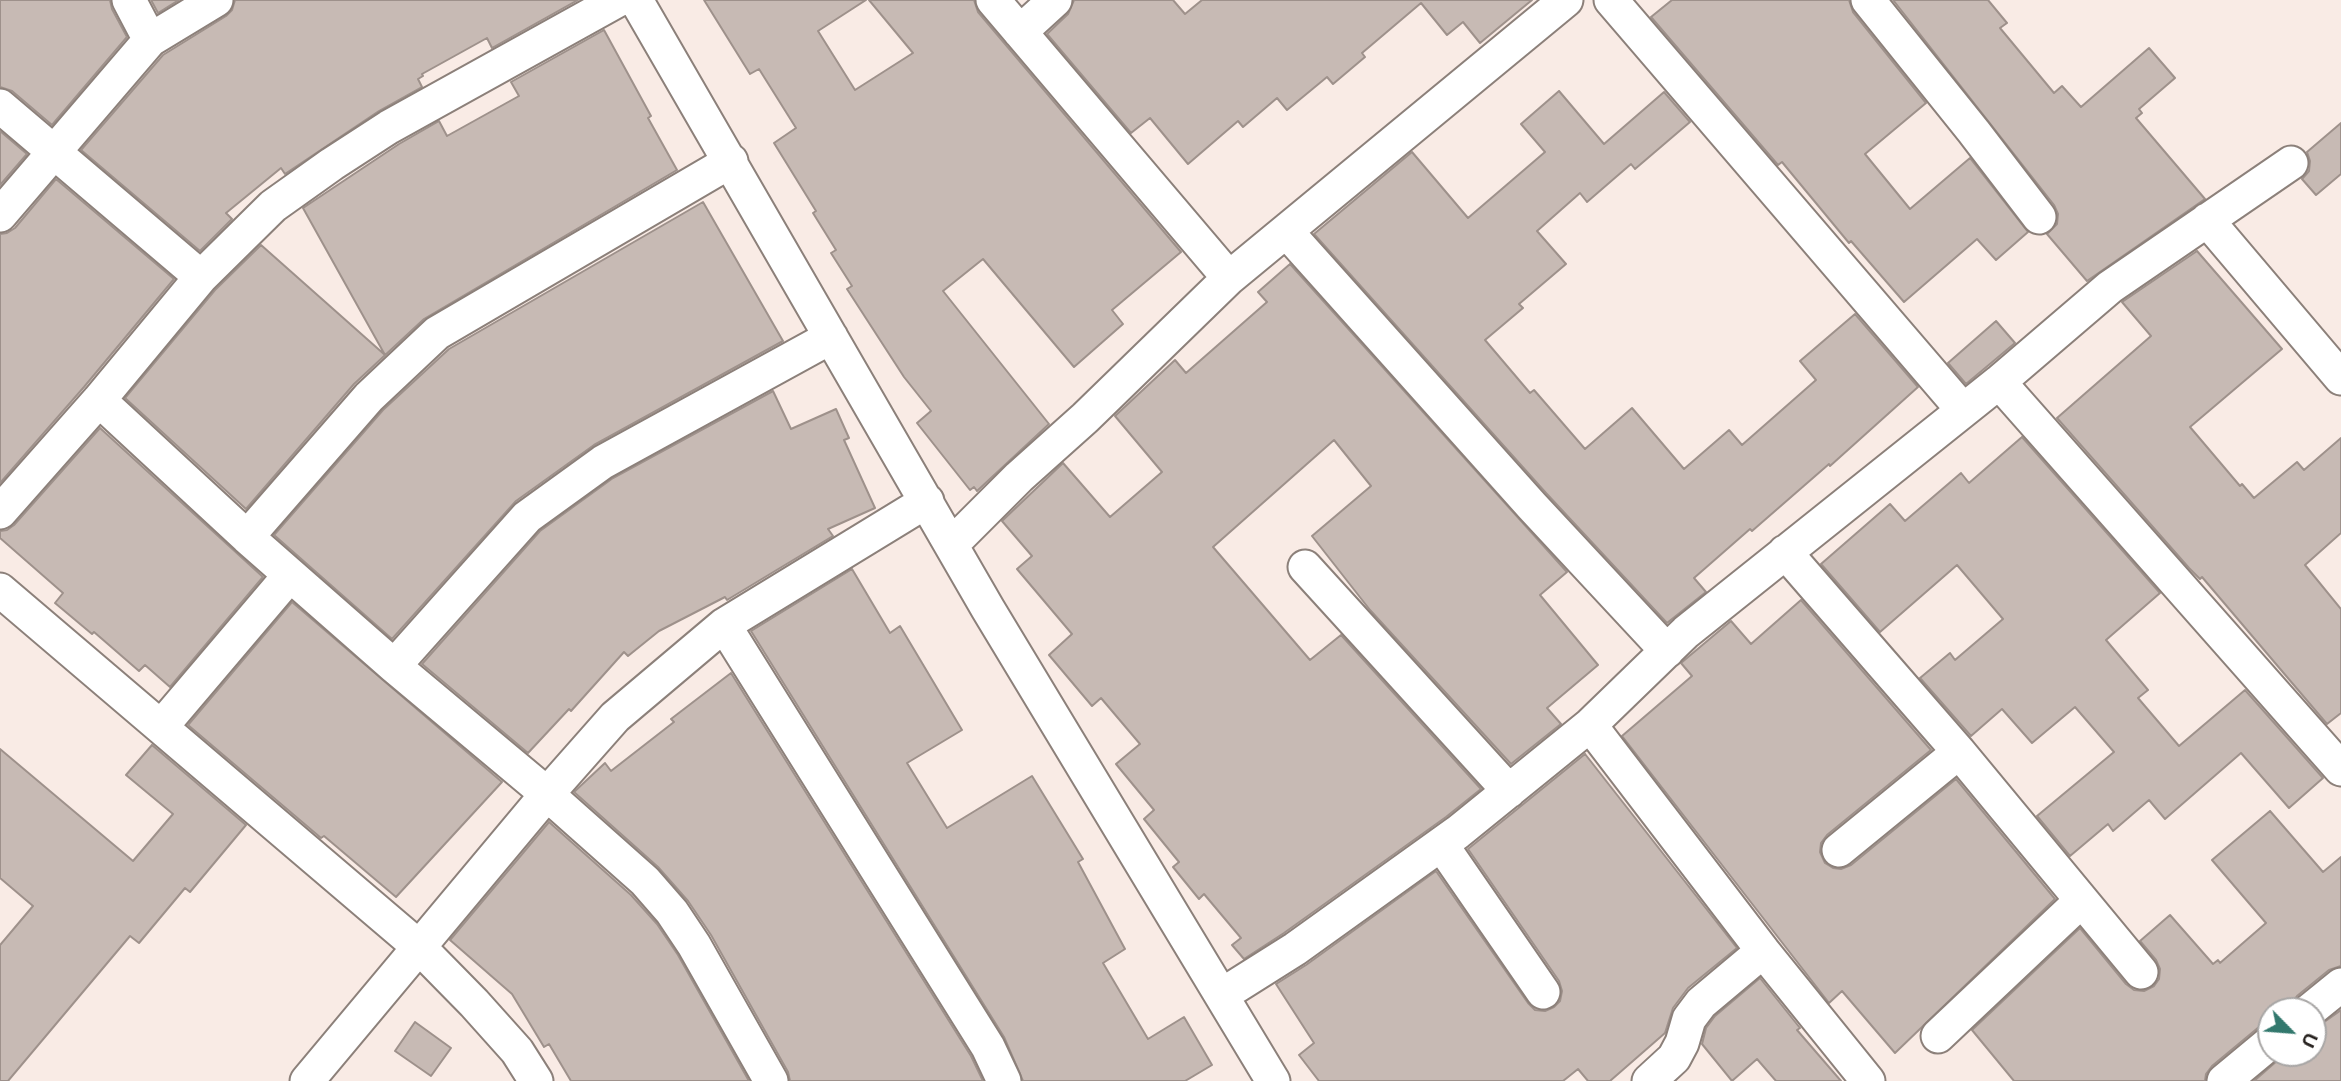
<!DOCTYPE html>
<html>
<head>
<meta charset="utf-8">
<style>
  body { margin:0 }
  #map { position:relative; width:2341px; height:1081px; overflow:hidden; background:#f9ebe5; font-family:Helvetica,sans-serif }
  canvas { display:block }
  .north { position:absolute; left:2257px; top:997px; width:70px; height:70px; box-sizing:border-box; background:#fff; border:2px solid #a8a6a5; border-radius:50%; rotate:115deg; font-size:19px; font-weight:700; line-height:28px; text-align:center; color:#26211e }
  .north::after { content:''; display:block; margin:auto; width:24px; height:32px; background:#32786d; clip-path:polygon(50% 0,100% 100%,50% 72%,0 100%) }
</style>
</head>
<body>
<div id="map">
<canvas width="2341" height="1081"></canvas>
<div class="north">U</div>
</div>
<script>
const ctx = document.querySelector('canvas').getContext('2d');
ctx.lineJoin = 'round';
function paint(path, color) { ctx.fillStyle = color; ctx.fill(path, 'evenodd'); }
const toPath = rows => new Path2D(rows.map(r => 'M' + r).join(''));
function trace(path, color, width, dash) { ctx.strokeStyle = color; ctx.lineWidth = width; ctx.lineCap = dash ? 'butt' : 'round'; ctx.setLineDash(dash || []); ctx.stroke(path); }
const building = toPath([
  [0,0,110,0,112,9,127,37,52,125,12,91,0,87,0,0],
  [151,0,179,0,158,13,151,0],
  [235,0,578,0,492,48,487,38,422,74,423,76,418,79,422,87,379,111,285,174,281,168,226,213,232,219,200,251,81,150,163,55,226,16,232,10,235,0],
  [704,0,866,0,818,31,855,90,913,53,869,0,974,0,978,12,1181,252,1112,310,1123,324,1074,367,983,259,943,291,1049,424,977,491,974,487,970,490,917,423,931,411,904,377,847,289,852,286,831,253,836,250,813,213,816,211,774,143,796,128,759,69,750,74,704,0],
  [1074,0,1173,0,1185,14,1202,0,1532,0,1480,43,1463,22,1447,35,1421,3,1362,53,1365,57,1333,84,1327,77,1287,110,1277,98,1243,127,1238,121,1188,164,1150,118,1131,133,1047,34,1068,14,1074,0],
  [1672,0,1849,0,1853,12,1926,103,1865,154,1910,209,1970,158,2028,232,1996,260,1977,239,1904,302,1851,241,1849,243,1782,162,1778,165,1651,17,1672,0],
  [1893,0,1988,0,2007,23,2000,28,2054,93,2062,86,2081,107,2149,48,2175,78,2139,109,2142,113,2136,118,2205,199,2087,281,2047,234,2057,224,2058,214,2054,205,1893,0],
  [604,30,651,116,648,118,677,170,424,319,354,384,246,509,125,398,215,290,261,245,385,355,303,208,399,144,439,121,447,136,519,96,511,82,604,30],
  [1559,91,1604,144,1664,92,1690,122,1635,169,1631,164,1587,202,1580,193,1537,231,1566,264,1519,304,1523,308,1485,340,1530,393,1534,390,1585,449,1632,408,1684,469,1729,430,1742,445,1816,380,1800,361,1855,314,1918,387,1830,466,1829,464,1752,531,1750,529,1694,578,1706,592,1667,623,1546,493,1314,234,1412,152,1468,218,1545,152,1521,124,1559,91],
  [2341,123,2341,174,2316,195,2302,179,2309,171,2310,161,2307,152,2341,123],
  [0,131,27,154,0,185,0,131],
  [56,179,174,279,84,387,0,483,0,234,7,233,15,228,56,179],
  [703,202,783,341,594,445,516,501,392,639,274,535,383,410,449,349,703,202],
  [2197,251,2282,349,2190,427,2240,486,2242,484,2254,498,2297,462,2304,470,2341,438,2341,533,2305,565,2341,609,2341,713,2327,724,2202,577,2200,579,2189,568,2057,418,2151,336,2122,302,2197,251],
  [1290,264,1567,572,1540,595,1598,665,1547,708,1561,724,1511,764,1370,610,1312,536,1371,486,1334,440,1213,547,1310,660,1341,635,1481,789,1446,817,1284,933,1244,959,1232,945,1241,938,1204,894,1199,899,1173,867,1179,862,1144,819,1154,810,1116,764,1140,744,1101,698,1092,706,1049,655,1072,634,1017,569,1032,556,1002,521,1063,463,1110,517,1162,472,1115,416,1175,360,1186,373,1267,302,1258,292,1290,264],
  [1996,321,2015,343,1966,384,1948,363,1996,321],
  [773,391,791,429,836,409,849,438,844,440,875,508,828,529,833,536,727,600,725,597,659,631,628,656,624,652,571,711,569,709,528,753,422,664,540,531,613,478,773,391],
  [100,428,263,577,170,687,145,665,139,671,94,632,92,634,55,603,63,593,0,538,0,531,7,530,14,525,100,428],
  [2022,437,2160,593,2106,640,2148,690,2138,698,2179,746,2245,690,2323,778,2289,808,2241,753,2165,819,2149,800,2113,831,2108,824,2070,856,2037,816,2114,752,2075,707,2032,743,2002,709,1971,736,1920,678,1950,653,1955,660,2003,619,1957,565,1880,632,1821,564,1890,504,1905,521,1961,473,1969,483,2022,437],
  [852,569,890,633,900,626,962,730,907,763,947,828,1032,776,1083,859,1078,862,1125,949,1103,963,1148,1039,1184,1017,1212,1065,1185,1081,1023,1081,1004,1037,751,631,852,569],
  [1801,600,1931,750,1827,835,1821,843,1820,852,1825,863,1833,868,1841,869,1851,865,1956,779,2055,899,1895,1053,1842,991,1829,1003,1622,736,1692,676,1681,663,1731,621,1751,644,1801,600],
  [292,602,502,782,396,897,324,836,321,838,188,725,292,602],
  [731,673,971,1056,983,1081,790,1081,788,1072,711,935,688,901,658,867,574,792,605,763,611,771,674,722,671,719,731,673],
  [152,745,246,825,190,892,185,888,139,943,130,936,8,1081,0,1081,0,945,33,906,0,878,0,749,133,861,173,814,126,775,152,745],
  [1585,754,1737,948,1688,988,1673,1008,1665,1033,1610,1081,1588,1081,1578,1069,1563,1081,1319,1081,1299,1055,1314,1043,1276,984,1306,965,1436,871,1528,1003,1535,1010,1545,1011,1554,1007,1560,1001,1562,991,1559,981,1468,849,1585,754],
  [2270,811,2323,872,2341,857,2341,966,2329,970,2297,996,2291,1004,2290,1011,2271,1011,2271,1023,2259,1027,2212,1066,2206,1074,2205,1081,2014,1081,1972,1030,2080,928,2126,984,2134,990,2144,991,2154,986,2159,979,2160,969,2156,960,2140,941,2170,915,2213,964,2218,960,2220,963,2266,923,2212,860,2270,811],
  [549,822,631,895,657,924,678,955,749,1081,571,1081,549,1044,544,1047,512,994,450,940,549,822],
  [1760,978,1800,1028,1797,1030,1841,1081,1776,1081,1757,1059,1732,1081,1702,1044,1706,1028,1715,1016,1760,978],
  [2341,1010,2341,1081,2254,1081,2286,1053,2313,1053,2313,1030,2341,1010],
  [415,1022,451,1048,431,1076,395,1051,415,1022]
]);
paint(building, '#c7bab4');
trace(building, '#9e918b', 2);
const street = toPath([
  [129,0,150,40],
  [636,0,988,609,1273,1081],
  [993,0,1229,278],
  [1611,0,1963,410],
  [1868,0,1974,132,2039,217],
  [1020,32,1055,0],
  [0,106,201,277],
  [0,215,150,40,216,0],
  [2207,220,2341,378],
  [1286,231,1532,506,1667,651],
  [1999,382,2341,769],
  [99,400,247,537,394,666,547,794,645,881,672,912,694,945,771,1081],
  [0,512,99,400,201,277,273,206,332,164,389,127,618,0],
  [247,537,369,397,437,333,731,161],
  [952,544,1019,477,1085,418,1229,278,1566,0],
  [1785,552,1959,752,2141,972],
  [1305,567,1509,791],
  [0,590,419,947,474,1003,517,1051,536,1081],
  [724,625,988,1047,1004,1081],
  [394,666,527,517,603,462,831,337],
  [1590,725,1763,951,1868,1081],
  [161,727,290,575],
  [1441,844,1543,992],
  [1839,850,1959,752],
  [1222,995,1295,949,1458,832,1590,725,1686,632,1999,382,2110,287,2291,163],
  [2309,1011,2341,985],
  [1938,1036,2081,901],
  [307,1081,547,794,615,717,724,625,927,501],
  [1649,1081,1674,1058,1682,1043,1689,1019,1701,1003,1763,951],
  [2224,1081,2271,1042]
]);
trace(street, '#8c807a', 37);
trace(street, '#fff', 33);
</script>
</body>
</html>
